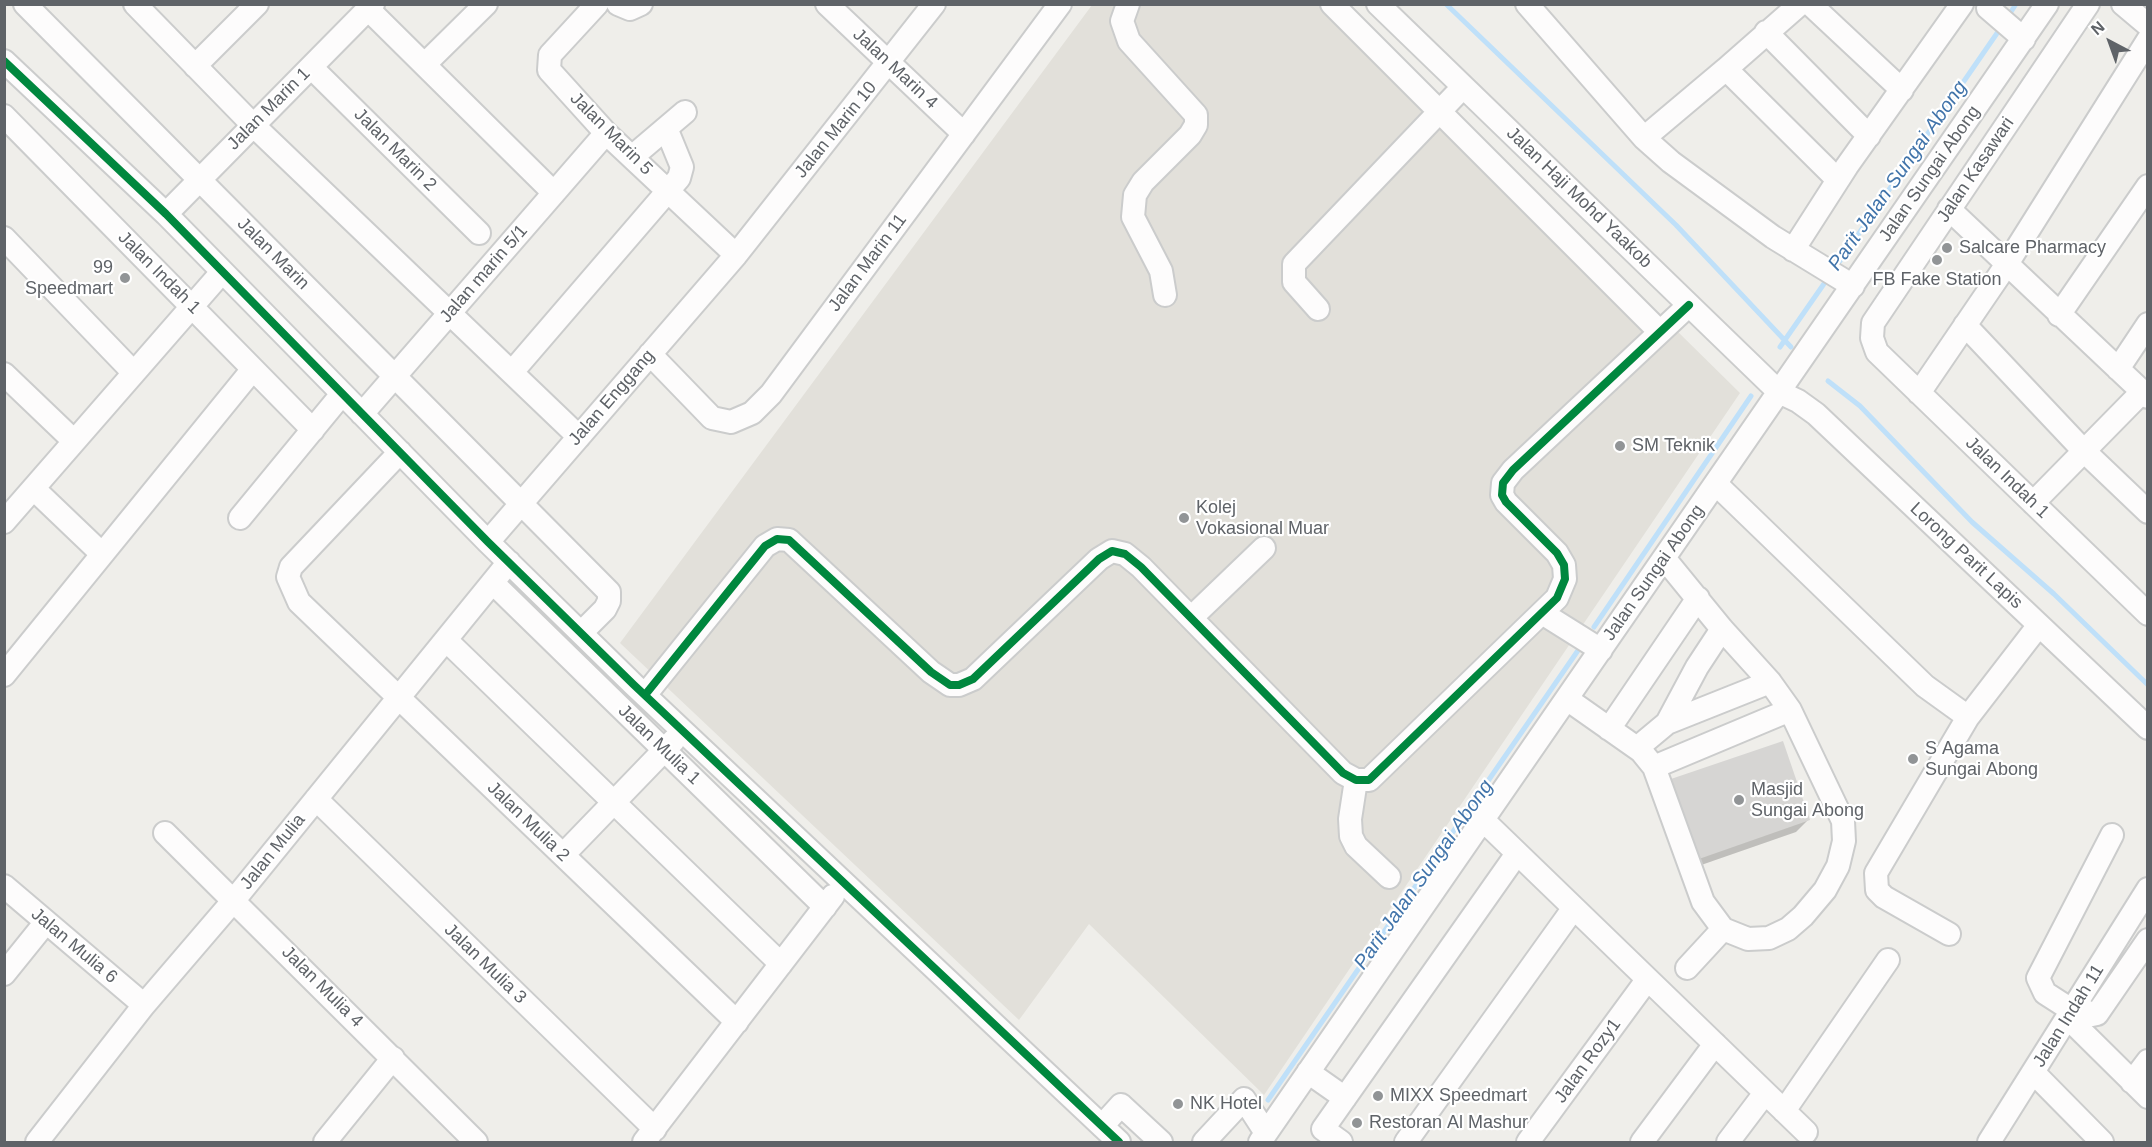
<!DOCTYPE html>
<html>
<head>
<meta charset="utf-8">
<style>
  body { margin:0 }
  #map { position:relative; width:2152px; height:1147px; overflow:hidden; background:#efeeea; font-family:Helvetica,sans-serif }
  canvas { display:block }
  .frame { position:absolute; inset:0; border:6px solid #5f6368; pointer-events:none }
  .north { position:absolute; left:2080px; top:12px; width:60px; height:60px; -webkit-text-stroke:4px #fff; paint-order:stroke; rotate:319deg; font-size:16px; font-weight:700; line-height:24px; text-align:center; color:#5f6368 }
  .north::after { content:''; display:block; margin:auto; width:21px; height:27px; background:#5f6368; clip-path:polygon(50% 0,100% 100%,50% 72%,0 100%) }
</style>
</head>
<body>
<div id="map">
<canvas width="2152" height="1147"></canvas>
<div class="frame"></div>
<div class="north">N</div>
</div>
<script>
const ctx = document.querySelector('canvas').getContext('2d');
ctx.lineJoin = 'round';
function paint(path, color) { ctx.fillStyle = color; ctx.fill(path, 'evenodd'); }
const toPath = rows => new Path2D(rows.map(r => 'M' + r).join(''));
function trace(path, color, width, dash) { ctx.strokeStyle = color; ctx.lineWidth = width; ctx.lineCap = dash ? 'butt' : 'round'; ctx.setLineDash(dash || []); ctx.stroke(path); }
function label(font, color, halo, rows, align = 'center') {
  ctx.font = font + ' Helvetica,sans-serif'; ctx.lineWidth = 4.5; ctx.setLineDash([]); ctx.textBaseline = 'middle'; ctx.strokeStyle = halo; ctx.fillStyle = color; for (const [text, x, y, turn = 0] of rows) {
    ctx.save(); ctx.translate(x, y); ctx.rotate((+turn || 0) * Math.PI / 180); ctx.textAlign = isNaN(turn) ? turn : align; if (halo) ctx.strokeText(text, 0, 0); ctx.fillText(text, 0, 0); ctx.restore();
  }
}
paint(toPath([
  [1092,5,1346,5,1740,393,1264,1095,1089,924,1019,1020,620,643]
]), '#e2e0da');
paint(toPath([
  [1657,794,1808,820,1796,832,1684,871]
]), '#0003');
trace(toPath([
  [1446,4,1676,225,1791,347],
  [2007,18,2016,4],
  [1835,268,2002,26],
  [1780,347,1828,278],
  [1828,381,1860,406,1972,522,2054,594,2148,685],
  [1594,627,1751,396],
  [1268,1100,1579,649]
]), '#bfe0f9', 5);
paint(toPath([
  [1783,741,1810,820,1696,860,1668,780]
]), '#d6d5d3');
const minor = toPath([
  [25,4,609,592,609,601,605,609,581,633],
  [135,4,253,125,579,437],
  [597,4,550,55,549,70,606,133,736,255],
  [618,4,630,9,641,4],
  [827,4,964,134],
  [1128,4,1122,21,1129,41,1196,115,1196,125,1190,135,1143,182,1135,195,1133,217,1161,271,1165,295],
  [1332,4,1660,332],
  [1378,4,1779,392,1798,401,1816,414,2148,728],
  [1527,4,1644,138,1671,162,1773,237,1853,286],
  [1810,4,1902,90],
  [2088,4,1873,323,1872,338,1877,352,2148,614],
  [2123,4,2148,25],
  [1988,8,2024,39],
  [368,9,554,193],
  [1766,32,1869,136],
  [4,61,166,214,488,542,634,685,1119,1142],
  [425,64,486,4],
  [195,66,257,4],
  [311,67,479,233],
  [1726,69,1800,4],
  [4,116,313,430],
  [1644,138,1726,69,1838,180],
  [632,157,685,112],
  [1949,209,2148,397],
  [166,214,373,4],
  [4,238,134,373],
  [1793,250,1847,166,1962,4],
  [1318,309,1294,282,1294,264,1463,87],
  [2059,315,2148,186],
  [1965,325,2083,450,2148,512],
  [650,354,712,418,731,422,752,413,771,394,1060,4],
  [2118,369,2148,324],
  [512,372,679,178,682,167,666,128],
  [4,374,74,441],
  [1919,393,2007,264,2148,40],
  [362,414,606,133],
  [400,452,291,567,288,577,299,602,737,1022],
  [1716,484,1925,686,1968,717,2039,625],
  [34,489,102,554],
  [2033,503,2142,392],
  [240,518,342,394],
  [4,522,222,272],
  [488,542,736,255,934,4],
  [493,583,825,907],
  [1542,613,1601,650],
  [1191,618,1264,548],
  [446,640,781,964],
  [4,675,253,369],
  [645,695,765,546,777,539,789,540,931,672,950,685,959,685,973,679,1099,559,1112,551,1125,554,1141,567,1343,773,1356,780,1369,780,1557,598,1565,579,1564,565,1557,553,1506,502,1502,495,1503,483,1513,470,1689,305],
  [1567,699,1641,751,1654,767,1703,902,1723,929,1748,939,1769,938,1788,929,1803,916,1825,890,1838,866,1844,841,1843,821,1790,710,1770,682,1722,629,1664,558],
  [1667,723,1697,667,1722,629],
  [1609,729,1698,598],
  [1637,748,1667,723,1770,682],
  [1654,767,1790,710],
  [1356,780,1350,819,1351,836,1356,846,1389,877],
  [316,799,655,1129],
  [1483,820,1806,1132],
  [165,833,476,1142],
  [563,855,674,740],
  [4,886,144,1005],
  [1949,934,1884,897,1877,890,1876,873,1968,717],
  [1687,968,1723,929],
  [4,974,46,922],
  [2076,1005,2092,1015,2097,1014,2148,940],
  [2073,1011,2045,993,2038,978,2112,835],
  [2068,1018,2148,1097],
  [1308,1072,1345,1098],
  [2034,1073,2102,1142],
  [2132,1082,2148,1061],
  [1784,1111,1888,960],
  [1102,1126,1121,1105,1161,1142],
  [37,1142,144,1005,234,900,509,562],
  [325,1142,393,1058],
  [644,1142,833,896],
  [1204,1142,1244,1099,1266,1133],
  [1260,1142,2047,4],
  [1341,1142,1323,1129,1516,855],
  [1406,1142,1573,909],
  [1528,1142,1647,980],
  [1642,1142,1715,1044],
  [1728,1142,1765,1093],
  [1989,1142,2148,889]
]);
trace(minor, '#cbcccc', 26);
trace(minor, '#fdfcfc', 22);
trace(toPath([
  [4,61,166,214,488,542,634,685,1119,1142],
  [645,695,765,546,777,539,789,540,931,672,950,685,959,685,973,679,1099,559,1112,551,1125,554,1141,567,1343,773,1356,780,1369,780,1557,598,1565,579,1564,565,1557,553,1506,502,1502,495,1503,483,1513,470,1689,305]
]), '#00873e', 8);
for (const [x, y, r, color] of [
  [1947,248,6,"#919496"],
  [1937,260,6,"#919496"],
  [125,278,6,"#919496"],
  [1620,446,6,"#919496"],
  [1184,518,6,"#919496"],
  [1913,759,6,"#919496"],
  [1739,800,6,"#919496"],
  [1378,1096,6,"#919496"],
  [1178,1104,6,"#919496"],
  [1357,1123,6,"#919496"]
]) { const dot = new Path2D(); dot.arc(x, y, r, 0, 2 * Math.PI); ctx.fillStyle = color; ctx.fill(dot); trace(dot, '#fff', 2); }
label('18px', '#5f6368', '#fff', [
  ["Jalan Marin 4",895,69,43],
  ["Jalan Marin 1",269,109,-45],
  ["Jalan Marin 10",836,130,-51],
  ["Jalan Marin 5",611,134,45],
  ["Jalan Marin 2",395,150,45],
  ["Jalan Kasawari",1976,170,-56],
  ["Jalan Sungai Abong",1930,174,-55],
  ["Jalan Haji Mohd Yaakob",1579,198,44],
  ["Jalan Marin",273,254,45],
  ["Jalan Marin 11",868,263,-53],
  ["Jalan Indah 1",159,273,45],
  ["Jalan marin 5/1",484,274,-49],
  ["Jalan Enggang",612,398,-49],
  ["Jalan Indah 1",2007,478,44],
  ["Lorong Parit Lapis",1966,556,43],
  ["Jalan Sungai Abong",1654,573,-55],
  ["Jalan Mulia 1",659,745,44],
  ["Jalan Mulia 2",528,822,44],
  ["Jalan Mulia",273,852,-51],
  ["Jalan Mulia 6",74,946,40],
  ["Jalan Mulia 3",485,964,44],
  ["Jalan Mulia 4",322,987,45],
  ["Jalan Indah 11",2069,1016,-58],
  ["Jalan Rozy1",1588,1061,-54]
]);
label('18px', '#5f6368', '#fff', [
  ["Salcare Pharmacy",1959,248],
  ["99",113,268,"right"],
  ["Speedmart",113,289,"right"],
  ["FB Fake Station",1937,280,"center"],
  ["SM Teknik",1632,446],
  ["Kolej",1196,508],
  ["Vokasional Muar",1196,529],
  ["S Agama",1925,749],
  ["Sungai Abong",1925,770],
  ["Masjid",1751,790],
  ["Sungai Abong",1751,811],
  ["MIXX Speedmart",1390,1096],
  ["NK Hotel",1190,1104],
  ["Restoran Al Mashur",1369,1123]
], 'left');
label('italic 20px', '#4174aa', '#fff', [
  ["Parit Jalan Sungai Abong",1898,176,-55],
  ["Parit Jalan Sungai Abong",1424,875,-55]
]);
</script>
</body>
</html>
